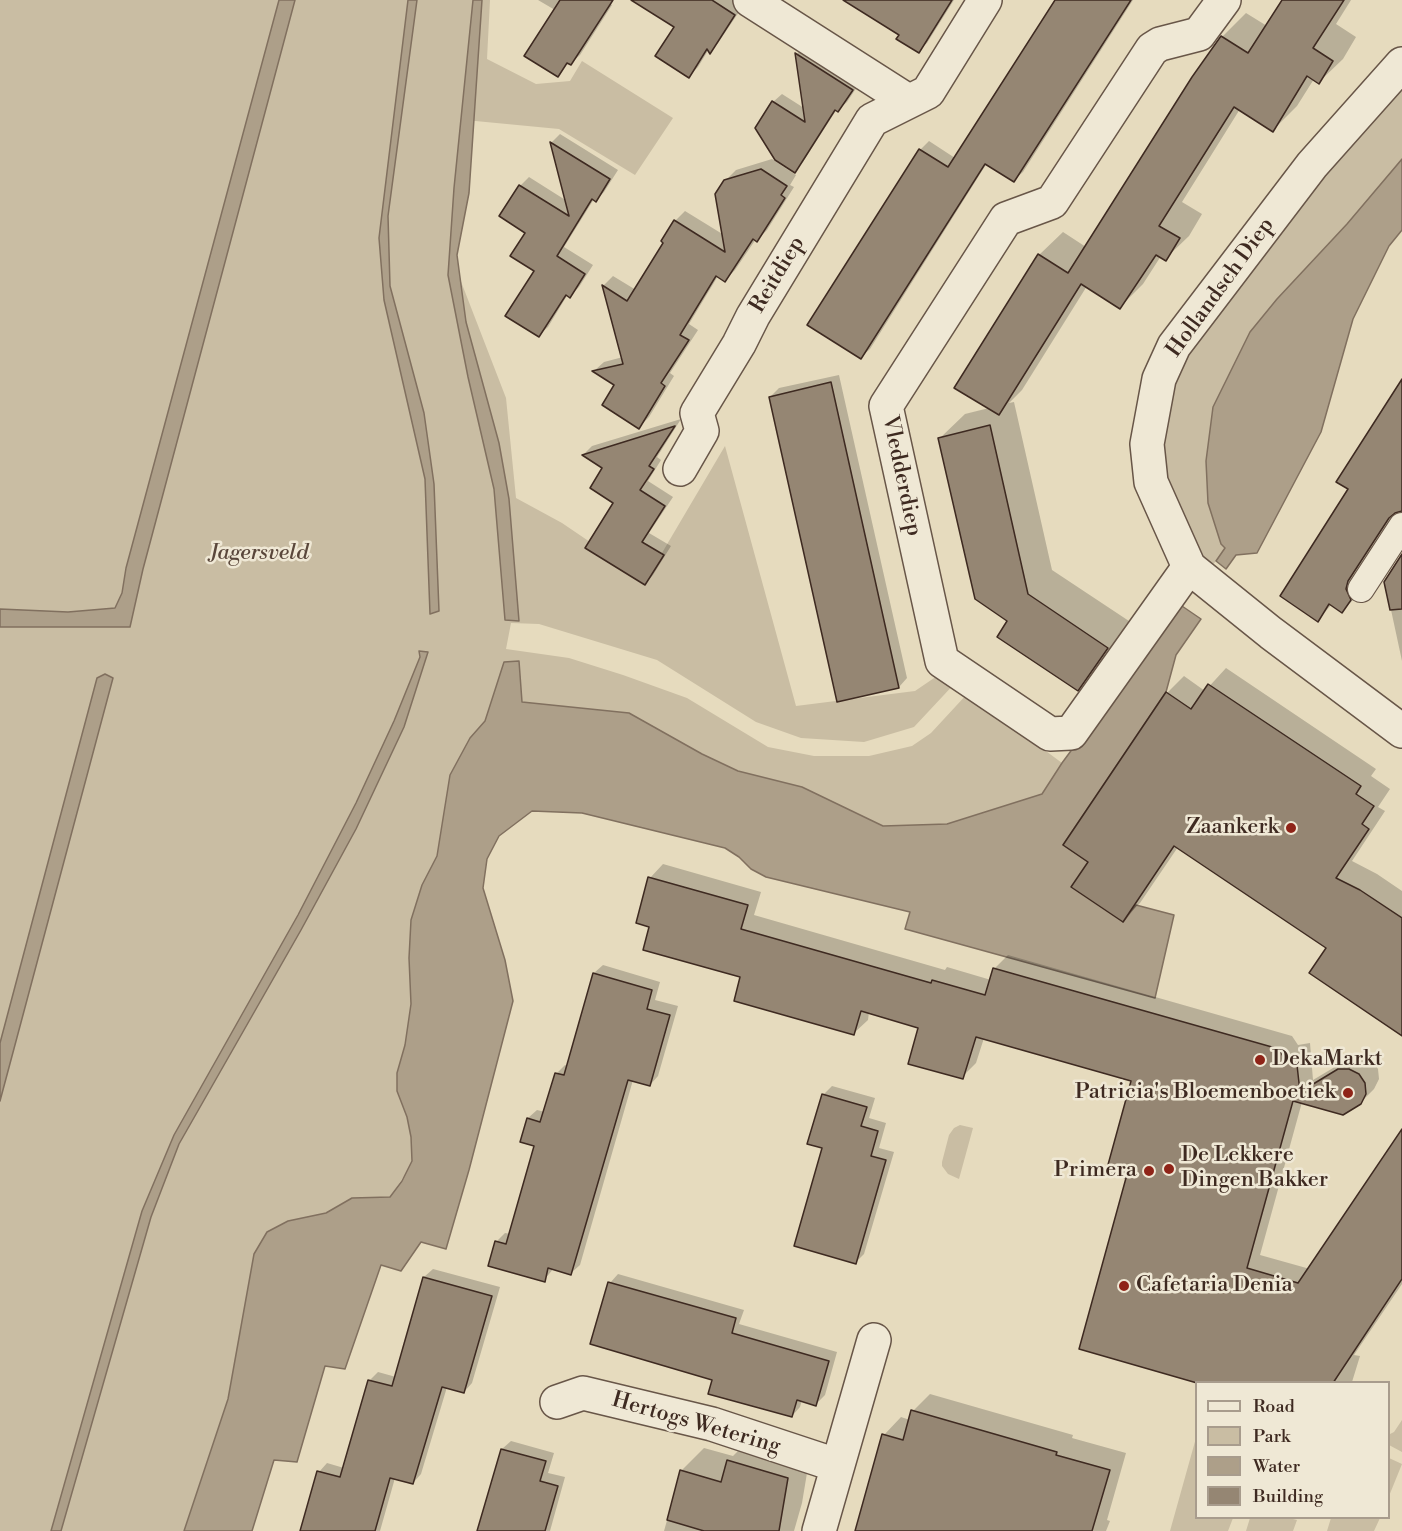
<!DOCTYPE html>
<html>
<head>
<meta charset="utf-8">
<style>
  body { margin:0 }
  #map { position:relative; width:1402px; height:1531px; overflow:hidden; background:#e6dbbe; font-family:"Libre Bodoni",serif }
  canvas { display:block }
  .legend { position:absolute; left:1195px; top:1381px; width:195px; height:138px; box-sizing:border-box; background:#efe8d5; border:2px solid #a89c8d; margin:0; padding:8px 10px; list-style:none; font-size:18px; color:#3e2a21 }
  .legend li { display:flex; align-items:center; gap:12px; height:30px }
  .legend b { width:30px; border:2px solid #a89c8d }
</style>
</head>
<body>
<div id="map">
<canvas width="1402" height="1531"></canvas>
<ul class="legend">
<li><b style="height:8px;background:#efe8d5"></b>Road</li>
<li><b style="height:16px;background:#c9bda3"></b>Park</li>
<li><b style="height:16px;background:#ad9f89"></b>Water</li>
<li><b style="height:16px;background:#958673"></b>Building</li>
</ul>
</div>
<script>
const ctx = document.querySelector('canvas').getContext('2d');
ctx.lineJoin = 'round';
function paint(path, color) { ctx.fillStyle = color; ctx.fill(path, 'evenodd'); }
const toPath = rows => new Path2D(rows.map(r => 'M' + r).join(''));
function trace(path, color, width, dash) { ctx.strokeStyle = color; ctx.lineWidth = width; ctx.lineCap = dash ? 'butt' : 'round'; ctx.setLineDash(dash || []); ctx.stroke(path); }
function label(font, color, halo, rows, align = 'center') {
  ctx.font = font + ' "Libre Bodoni",serif'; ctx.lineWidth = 5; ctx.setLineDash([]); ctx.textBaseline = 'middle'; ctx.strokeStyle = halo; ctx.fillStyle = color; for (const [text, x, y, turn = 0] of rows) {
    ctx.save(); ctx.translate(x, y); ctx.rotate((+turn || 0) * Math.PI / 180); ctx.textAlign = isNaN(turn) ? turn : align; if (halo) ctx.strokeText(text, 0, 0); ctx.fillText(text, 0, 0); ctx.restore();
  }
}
paint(toPath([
  [0,0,490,0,487,59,536,84,570,81,582,61,673,118,635,175,559,129,465,120,455,266,506,398,516,498,562,523,646,580,725,446,796,706,915,691,940,674,957,681,914,727,864,742,801,738,756,722,657,660,539,624,511,623,506,649,569,658,623,675,687,698,768,747,814,756,869,756,912,746,931,733,968,693,1062,763,1042,794,947,824,883,826,802,787,738,771,702,754,629,713,522,702,519,661,435,1130,390,1197,353,1198,326,1213,289,1221,194,1531,0,1531],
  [1402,77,1402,159,1347,224,1277,299,1226,548,1212,566,1200,554,1182,527,1157,451,1173,376,1194,337],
  [960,1125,973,1128,959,1179,948,1174,942,1166,942,1162,949,1135,954,1128],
  [1402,1420,1402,1452,1389,1445,1388,1435,1394,1432],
  [1196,1438,1196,1518,1233,1518,1228,1531,1170,1531],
  [1389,1458,1402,1464,1389,1496],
  [1250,1518,1289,1518,1297,1520,1293,1531,1246,1531],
  [1331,1518,1380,1518,1374,1531,1327,1531]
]), '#c9bda3');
const water = toPath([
  [279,0,295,0,143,569,130,627,0,627,0,609,68,612,115,608,122,593,126,568,279,0],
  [408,0,417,0,388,216,390,286,424,413,434,484,439,611,430,614,425,479,384,300,379,238,408,0],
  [473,0,482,0,469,193,457,255,466,322,499,443,509,499,519,621,505,620,494,489,468,377,448,275,454,188,473,0],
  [1402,159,1402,230,1389,246,1353,319,1321,432,1257,553,1236,555,1226,569,1216,561,1225,548,1221,544,1208,503,1206,461,1213,407,1250,332,1277,299,1347,224,1402,159],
  [1179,604,1201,619,1176,655,1166,692,1063,845,1088,862,1123,922,1136,905,1174,915,1155,998,905,929,910,912,766,877,751,869,739,857,725,848,582,813,532,811,499,836,487,859,483,888,505,960,513,1001,469,1170,446,1249,421,1242,401,1271,381,1265,345,1369,325,1366,297,1462,274,1460,252,1531,184,1531,228,1399,254,1254,267,1232,288,1221,326,1213,352,1198,390,1197,402,1181,412,1161,411,1137,407,1117,397,1091,397,1073,405,1045,411,1004,409,958,411,920,422,885,437,856,450,775,470,738,485,721,504,662,519,661,522,702,629,713,702,754,738,771,802,787,883,826,947,824,1042,794,1062,763,1179,604],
  [419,651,428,652,404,727,356,829,301,930,179,1144,151,1217,61,1531,51,1531,142,1211,174,1135,298,915,356,803,394,721,420,657,419,651],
  [105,674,113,678,0,1101,0,1043,97,678,105,674]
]);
paint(water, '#ad9f89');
trace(water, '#81705f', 1.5);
paint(toPath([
  [538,0,604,0,612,5,580,55,571,63,569,62,558,75,555,10],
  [639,0,734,0,743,6,718,43,710,52,709,49,698,67,689,76,676,26],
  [846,0,954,0,927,43,918,51,901,35],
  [1057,0,1133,0,1023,172,1014,180,987,163,870,349,861,357,920,150,929,141,955,158],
  [1283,0,1351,0,1336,24,1356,37,1343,59,1319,82,1314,79,1297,106,1273,130,1240,109,1182,202,1202,214,1189,236,1165,259,1161,256,1143,284,1120,307,1087,286,1022,390,1009,403,1014,402,1052,570,1132,623,1102,665,1077,690,1009,621,940,438,965,414,989,408,1039,255,1063,232,1086,247,1222,37,1246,13,1267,26],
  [805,45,861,81,847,102,838,110,837,109,803,162,795,171,780,161,779,163,757,128,773,102,782,94,804,108,797,54],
  [560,134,618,170,604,192,596,200,594,199,564,247,593,265,579,287,570,296,568,294,548,327,539,335,536,270,527,232,501,216,520,186,529,177,567,201,552,142],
  [772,159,796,175,790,185,794,187,767,230,757,240,756,239,735,270,725,280,718,276,689,324,698,330,670,373,674,376,649,417,639,427,616,385,594,371,604,362,623,357,604,285,613,276,636,290,665,242,675,221,685,211,724,235,725,181,736,170],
  [839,375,907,678,899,687,770,397,779,388],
  [1402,382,1402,510,1397,511,1360,567,1354,599,1342,611,1332,604,1318,620,1350,489],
  [681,419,657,457,661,460,648,481,673,497,649,533,671,546,653,575,645,584,604,468,584,454,592,446],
  [1402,556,1402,661,1385,582],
  [1226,668,1376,769,1371,776,1390,789,1378,807,1385,811,1352,861,1377,874,1402,891,1402,1034,1328,948,1178,847,1140,903,1123,920,1090,862,1065,844,1167,693,1184,676,1205,691],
  [663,864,761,892,754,915,945,970,947,967,991,980,994,969,1008,955,1292,1036,1298,1045,1310,1043,1313,1080,1353,1056,1363,1056,1372,1060,1378,1069,1379,1079,1374,1089,1360,1103,1302,1102,1260,1255,1310,1269,1402,1131,1402,1284,1354,1355,1360,1356,1352,1382,1203,1382,1128,1177,1132,1080,984,1038,976,1063,962,1077,920,1027,869,1012,868,1020,854,1033,742,976,651,926,650,878],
  [603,965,660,982,655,1000,678,1006,658,1076,650,1085,633,1080,580,1265,571,1273,554,1268,544,1280,490,1265,497,1241,505,1233,511,1234,536,1145,528,1118,537,1110,545,1112,556,1074,565,1065,568,1066,594,973],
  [832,1086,875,1098,869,1118,886,1123,879,1148,894,1152,864,1254,856,1262,824,1147,823,1095],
  [433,1269,500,1287,472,1383,464,1392,447,1387,421,1474,413,1483,395,1478,380,1531,302,1531,319,1472,327,1463,344,1468,370,1380,378,1372,396,1377,424,1277],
  [618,1274,744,1310,739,1324,837,1352,825,1395,816,1404,802,1400,800,1407,792,1416,714,1379,610,1283],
  [930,1394,1073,1435,1072,1438,1126,1453,1107,1520,1110,1521,1106,1531,856,1531,884,1435,901,1417,910,1420,913,1411],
  [751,1438,810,1455,802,1503,794,1531,664,1531,681,1471,704,1448,733,1456],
  [511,1441,554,1453,548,1473,565,1477,550,1531,479,1531,502,1449]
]), '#0003');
const building = toPath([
  [560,0,613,0,571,65,567,63,558,77,524,56,560,0],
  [631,0,712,0,735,15,710,54,707,49,689,78,655,56,674,27,631,0],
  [843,0,952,0,919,53,896,39,899,35,843,0],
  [1055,0,1131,0,1014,182,985,164,861,359,807,325,919,149,948,167,1055,0],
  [1282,0,1344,0,1313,48,1333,61,1319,84,1307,76,1273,132,1234,107,1159,226,1180,238,1166,261,1156,255,1120,309,1081,284,999,415,954,388,1038,254,1068,273,1192,77,1221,36,1248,53,1282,0],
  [795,53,853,90,838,112,835,110,795,173,775,160,755,128,772,101,805,122,795,53],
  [550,142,610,179,596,202,592,199,557,256,585,274,570,298,566,295,539,337,505,316,534,271,510,256,525,233,499,216,519,185,569,216,550,142],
  [761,169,787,186,781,195,785,198,757,242,753,239,725,282,716,276,680,335,689,340,661,383,665,386,639,429,602,405,614,385,592,371,623,364,602,285,627,301,663,243,661,241,674,220,725,252,715,194,724,180,761,169],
  [1402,379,1402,511,1395,513,1389,518,1348,581,1346,589,1351,600,1342,613,1329,604,1318,622,1280,596,1348,489,1336,482,1402,379],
  [831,382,899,688,837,702,769,397,831,382],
  [990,425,1028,594,1108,648,1078,691,997,637,1007,621,975,599,938,438,990,425],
  [675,426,649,466,654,469,640,490,665,506,642,542,664,555,645,585,585,548,613,503,590,488,602,468,582,455,675,426],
  [1402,554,1402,609,1390,610,1384,582,1402,554],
  [1208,684,1361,786,1356,794,1374,806,1362,824,1369,829,1336,878,1360,890,1402,918,1402,1036,1309,973,1326,948,1174,846,1123,922,1071,887,1088,862,1063,845,1166,692,1191,709,1208,684],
  [648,877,748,905,741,929,931,983,932,980,985,995,993,968,1279,1049,1284,1058,1296,1056,1300,1092,1338,1069,1349,1069,1359,1074,1365,1083,1366,1094,1361,1104,1343,1115,1293,1101,1247,1268,1298,1283,1402,1129,1402,1279,1333,1383,1197,1383,1079,1349,1126,1178,1106,1172,1131,1081,976,1037,963,1079,908,1064,918,1028,861,1011,854,1035,734,1001,740,977,643,950,649,927,636,923,648,877],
  [593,973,652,990,647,1009,670,1015,650,1086,628,1080,571,1275,548,1268,545,1282,488,1266,495,1241,506,1244,534,1146,520,1142,527,1118,540,1122,555,1073,564,1075,593,973],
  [822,1094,867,1107,861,1126,878,1131,871,1156,886,1160,856,1264,794,1246,822,1148,807,1144,822,1094],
  [423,1277,492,1296,464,1393,442,1387,413,1484,390,1478,375,1531,300,1531,317,1471,340,1477,368,1380,392,1386,423,1277],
  [608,1282,736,1318,732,1333,829,1361,816,1406,797,1400,792,1417,708,1394,712,1380,590,1344,608,1282],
  [911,1410,1057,1452,1056,1455,1110,1470,1092,1531,855,1531,882,1434,903,1440,911,1410],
  [501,1449,546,1461,540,1481,558,1486,545,1531,477,1531,501,1449],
  [727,1460,788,1478,779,1531,704,1531,667,1520,680,1470,721,1482,727,1460]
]);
paint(building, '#958673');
trace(building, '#3e2a21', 1.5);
const pedestrian = toPath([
  [1361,589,1402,526]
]);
const minor = toPath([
  [750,0,908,101],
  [1402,64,1312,165,1174,346,1159,379,1147,444,1151,482,1189,567,1271,633,1402,731],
  [680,469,702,431,697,413,739,344,753,316,872,120,928,92,985,0],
  [1189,567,1071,733,1050,734,942,661,886,406,1006,219,1052,202,1152,49,1160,44,1199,34,1224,0],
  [557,1402,583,1393,712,1424,836,1465],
  [819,1531,874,1340]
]);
trace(pedestrian, '#685648', 28);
trace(minor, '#685648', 36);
trace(pedestrian, '#efe8d5', 26);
trace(minor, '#efe8d5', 33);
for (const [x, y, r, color] of [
  [1291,828,6,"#8f2418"],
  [1260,1060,6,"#8f2418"],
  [1348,1093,6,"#8f2418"],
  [1169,1169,6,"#8f2418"],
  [1149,1171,6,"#8f2418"],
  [1124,1286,6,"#8f2418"]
]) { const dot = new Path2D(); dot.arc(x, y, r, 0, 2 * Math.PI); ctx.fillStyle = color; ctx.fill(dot); trace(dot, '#efe8d5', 2); }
label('22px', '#3e2a21', '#efe8d5', [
  ["Reitdiep",778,275,-59],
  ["Hollandsch Diep",1221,288,-54],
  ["Vledderdiep",901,476,78],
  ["Hertogs Wetering",696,1424,16]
]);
label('italic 22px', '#5a473b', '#efe8d5', [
  ["Jagersveld",259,554]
]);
label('22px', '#3e2a21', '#efe8d5', [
  ["Zaankerk",1279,828],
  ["DekaMarkt",1272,1060,"left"],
  ["Patricia's Bloemenboetiek",1336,1093],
  ["De Lekkere",1181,1156,"left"],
  ["Dingen Bakker",1181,1181,"left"],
  ["Primera",1137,1171],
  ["Cafetaria Denia",1136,1286,"left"]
], 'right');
</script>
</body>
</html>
